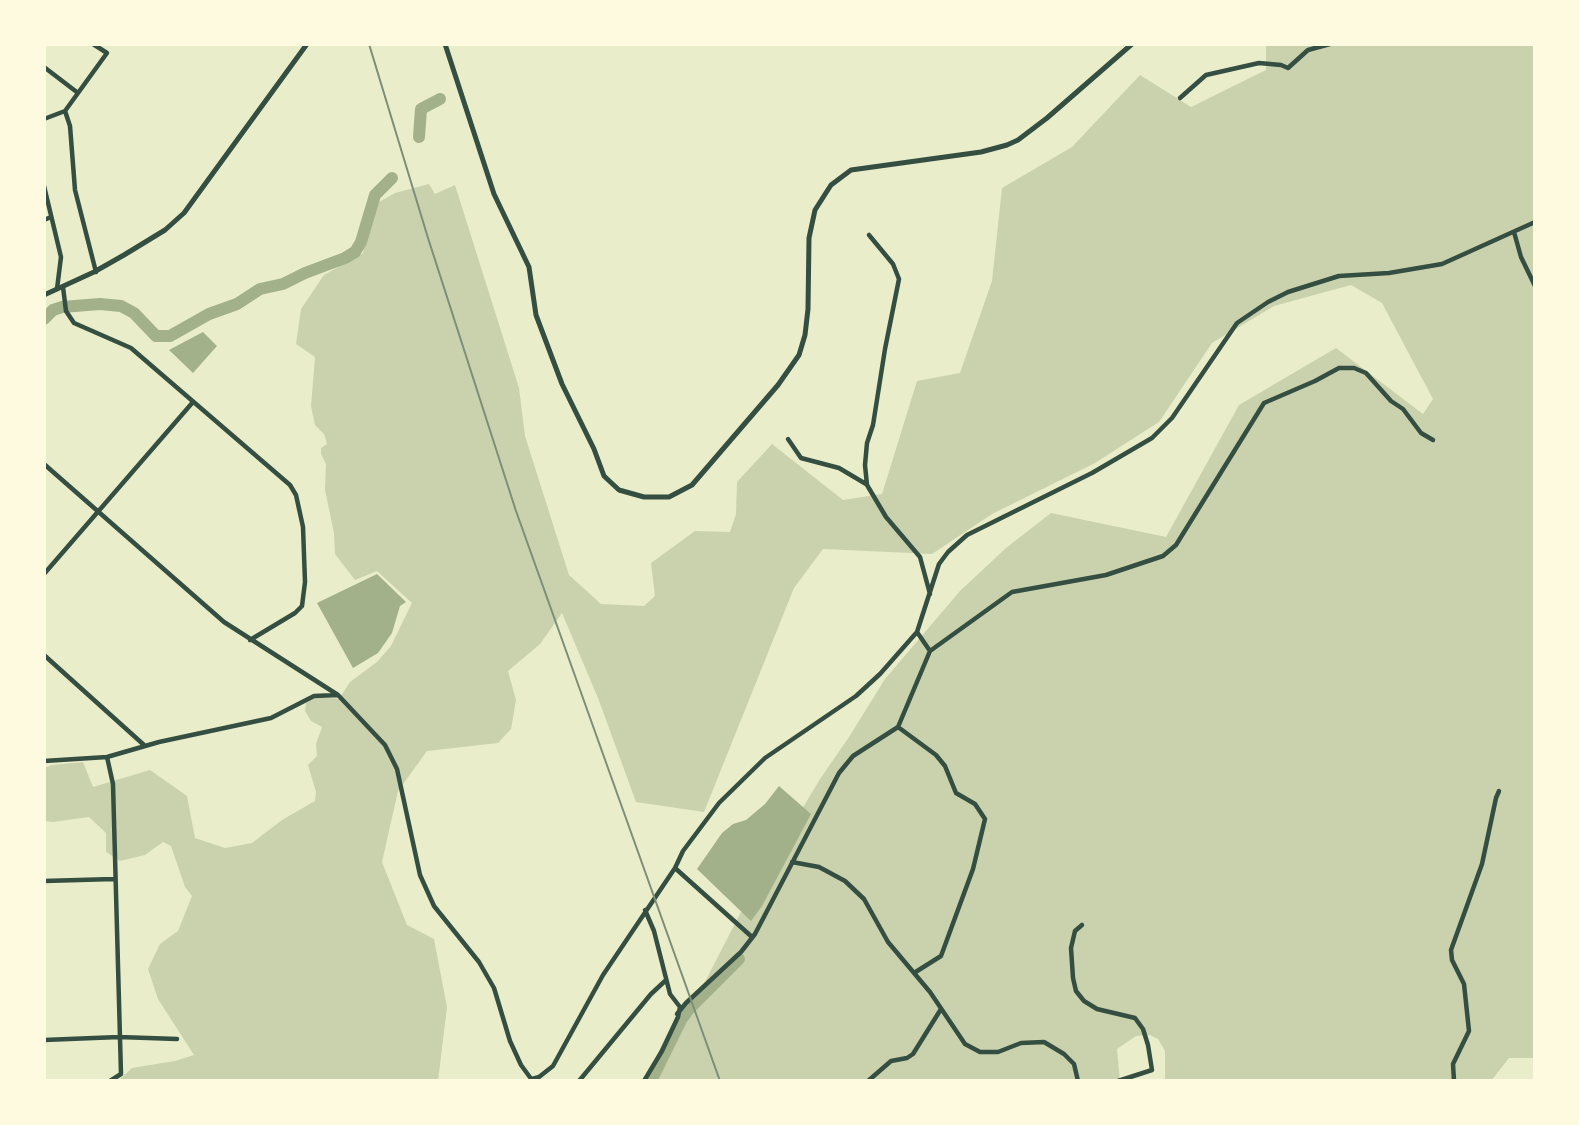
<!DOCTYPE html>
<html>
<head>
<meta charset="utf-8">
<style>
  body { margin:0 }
  #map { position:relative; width:1579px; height:1125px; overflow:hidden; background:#e9edc9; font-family:Raleway,sans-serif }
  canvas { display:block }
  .frame { position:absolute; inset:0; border:46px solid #fefae0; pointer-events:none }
</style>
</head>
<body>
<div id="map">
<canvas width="1579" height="1125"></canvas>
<div class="frame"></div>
</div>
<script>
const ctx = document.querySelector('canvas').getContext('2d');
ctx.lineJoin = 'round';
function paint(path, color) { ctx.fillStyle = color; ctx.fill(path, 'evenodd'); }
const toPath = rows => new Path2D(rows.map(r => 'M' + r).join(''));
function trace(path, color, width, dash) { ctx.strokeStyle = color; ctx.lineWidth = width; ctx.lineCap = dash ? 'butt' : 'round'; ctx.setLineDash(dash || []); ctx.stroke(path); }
paint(toPath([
  [1266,44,1535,44,1535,1058,1509,1058,1491,1081,1165,1081,1165,1051,1158,1039,1150,1035,1136,1036,1117,1049,1120,1081,654,1081,743,908,820,779,849,737,885,679,960,591,1006,548,1051,513,1166,537,1239,405,1336,348,1423,414,1433,399,1382,303,1351,285,1274,306,1212,343,1159,422,1095,463,992,514,932,554,823,549,794,588,704,812,636,802,598,698,562,613,540,644,508,671,516,700,511,729,498,743,427,751,398,791,382,862,407,925,434,939,447,1007,438,1081,118,1081,132,1068,175,1061,194,1055,158,999,148,969,160,944,178,931,192,896,185,887,171,846,163,842,145,855,120,861,106,852,106,833,89,817,53,822,44,821,44,768,52,765,83,762,93,787,150,770,187,796,195,838,225,848,252,843,282,820,315,801,316,792,308,765,317,756,316,744,322,727,311,721,305,711,306,703,314,698,327,697,339,699,350,682,377,662,391,646,412,603,377,571,355,580,335,554,334,533,325,490,326,464,321,454,321,448,327,444,324,434,315,425,311,406,315,357,296,344,301,309,324,275,363,253,373,211,379,202,395,193,429,184,435,194,455,185,519,388,525,436,569,575,601,604,644,606,655,596,651,563,695,531,730,532,736,514,737,482,772,444,843,500,882,494,917,381,960,373,992,281,1002,188,1072,147,1140,75,1191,107,1266,70]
]), '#cad2ad');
paint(toPath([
  [203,332,217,346,193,373,169,350],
  [377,574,406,602,400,606,392,633,378,653,353,668,317,603],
  [779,786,811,814,762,906,751,921,697,869,722,833,733,824,746,820,765,804]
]), '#a3b18a');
trace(toPath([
  [419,137,421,109,440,99],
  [44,319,53,310,62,307,100,304,121,306,134,313,156,336,170,336,209,314,237,304,260,289,283,284,305,273,345,258,355,252,361,242,375,195,392,178],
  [651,1081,681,1020,689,1009,739,959]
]), '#a3b18a', 12);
trace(toPath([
  [93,44,107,53,65,111,70,126,75,190,96,272],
  [44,67,78,93],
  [1180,98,1206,75,1259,63,1281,65,1288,68,1308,50,1330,44],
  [44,119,65,111],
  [44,186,61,257,57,289],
  [44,220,51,217],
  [1514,232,1521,257,1535,286],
  [869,235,893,264,899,279,885,349,873,425,867,443,865,465,867,485,886,517,920,557,930,594],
  [63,287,66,311,74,323,131,348,290,485,296,495,303,527,305,582,302,606,295,613,250,640],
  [788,439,801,458,839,468,866,484],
  [44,464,224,622,338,695,385,745,397,769,420,875,434,906,479,962,494,988,510,1041,521,1065,532,1080],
  [44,574,193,402],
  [917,632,930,651],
  [44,655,144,745],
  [898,727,936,755,945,766,956,793,975,804,985,819,973,869,941,956,914,973],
  [107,757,113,784,121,1074,110,1081],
  [44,761,107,757,159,742,271,718,314,696,337,695],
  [792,862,819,867,845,881,864,899,888,942,930,992,965,1044,980,1052,998,1052,1021,1043,1044,1042,1064,1054,1074,1064,1078,1081],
  [675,868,752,937],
  [44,881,114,879],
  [1082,925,1075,931,1071,948,1073,978,1076,991,1084,1001,1097,1009,1135,1018,1143,1029,1148,1045,1152,1070,1118,1081],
  [677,1014,686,1003,741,952,755,934,839,773,853,756,898,727,930,651,1012,592,1106,575,1163,556,1176,545,1264,403,1315,381,1339,368,1354,368,1366,373,1391,401,1403,409,1421,433,1433,440],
  [44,1040,119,1037,177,1039],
  [532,1079,539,1077,553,1066,603,975,675,868,683,851,719,803,765,758,856,696,880,674,917,632,939,564,948,552,967,535,1092,473,1152,438,1172,418,1237,323,1268,302,1288,292,1339,276,1389,273,1442,264,1535,222],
  [579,1081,651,994,665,981],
  [644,1081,662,1051,678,1017,680,1007,670,994,654,931,645,910],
  [868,1081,891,1061,907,1058,913,1054,941,1009],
  [1454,1081,1453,1064,1469,1031,1464,984,1452,960,1451,950,1482,864,1496,798,1499,791]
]), '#344e41', 4.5);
trace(toPath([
  [445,44,494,194,529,267,536,315,562,384,594,449,604,476,619,490,644,497,669,497,692,485,778,385,799,355,805,335,808,309,809,238,815,210,831,185,851,170,981,152,1007,145,1018,140,1047,118,1132,44],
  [44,295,94,272,124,255,165,230,184,213,307,44]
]), '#344e41', 5);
trace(toPath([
  [369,44,428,238,516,511,720,1081]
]), '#7c8e77', 2);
</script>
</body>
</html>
